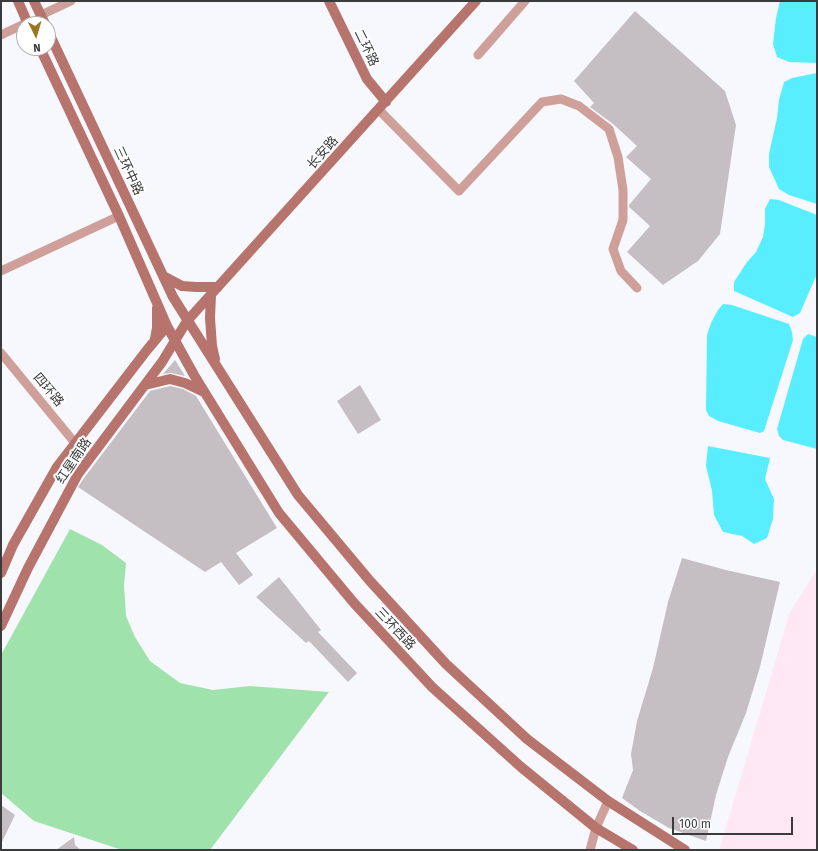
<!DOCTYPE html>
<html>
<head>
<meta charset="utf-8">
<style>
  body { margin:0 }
  #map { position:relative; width:818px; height:851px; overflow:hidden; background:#f7f8fe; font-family:"Fira Sans",sans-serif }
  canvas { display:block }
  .frame { position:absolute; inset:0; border:2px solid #3a3b3d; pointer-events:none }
  .north { position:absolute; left:16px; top:16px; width:40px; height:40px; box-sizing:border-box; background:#fff; border:1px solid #b0b1b1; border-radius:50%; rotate:175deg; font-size:11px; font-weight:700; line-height:16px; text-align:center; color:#3a3b3d }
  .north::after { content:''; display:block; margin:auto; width:14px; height:18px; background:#977820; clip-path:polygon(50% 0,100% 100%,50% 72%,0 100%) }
  .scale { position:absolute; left:672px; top:817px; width:121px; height:18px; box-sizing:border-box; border:2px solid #3a3b3d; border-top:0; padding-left:5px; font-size:12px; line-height:14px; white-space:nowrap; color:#3a3b3d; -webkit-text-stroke:3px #fff; paint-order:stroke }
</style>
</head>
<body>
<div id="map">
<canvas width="818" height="851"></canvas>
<div class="frame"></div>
<div class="north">N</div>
<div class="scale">100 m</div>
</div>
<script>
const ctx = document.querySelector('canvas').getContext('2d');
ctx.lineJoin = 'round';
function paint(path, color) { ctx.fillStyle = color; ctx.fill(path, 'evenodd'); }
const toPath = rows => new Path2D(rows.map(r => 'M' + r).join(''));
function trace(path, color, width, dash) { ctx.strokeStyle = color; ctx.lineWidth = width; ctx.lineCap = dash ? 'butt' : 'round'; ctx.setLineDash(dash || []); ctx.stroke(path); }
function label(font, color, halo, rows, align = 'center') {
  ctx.font = font + ' "Fira Sans","Noto Sans SC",sans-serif'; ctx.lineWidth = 4; ctx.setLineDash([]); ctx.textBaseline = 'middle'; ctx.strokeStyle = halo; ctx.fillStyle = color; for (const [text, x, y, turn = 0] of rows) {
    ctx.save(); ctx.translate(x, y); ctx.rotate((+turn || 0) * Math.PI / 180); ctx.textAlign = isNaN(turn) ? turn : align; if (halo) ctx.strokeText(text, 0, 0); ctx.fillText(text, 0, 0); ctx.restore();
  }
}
paint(toPath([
  [816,571,817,850,719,850,790,612]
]), '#ffe7f3');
paint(toPath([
  [70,529,102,545,126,563,124,585,126,616,135,637,150,661,180,683,213,690,250,686,329,692,210,850,122,850,34,821,1,793,1,655]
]), '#a0e2ac');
paint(toPath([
  [780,1,817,1,817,63,789,62,777,57,773,44,776,18],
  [817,73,817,204,789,195,779,189,769,167,769,154,777,118,779,100,784,82,792,78],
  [770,199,779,200,817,215,817,274,800,313,793,317,734,291,734,282,747,262,756,252,763,237,765,224,765,209],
  [723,304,732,305,789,324,792,332,793,340,764,431,760,433,718,421,709,416,706,410,707,335,711,323,718,310],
  [808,334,817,337,817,449,783,440,779,436,777,429,803,339],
  [708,446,770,458,765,479,774,499,773,519,767,538,754,544,742,536,723,532,714,515,712,491,706,466]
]), '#59eeff');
paint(toPath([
  [635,11,725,91,736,125,720,234,698,261,663,285,627,252,650,226,629,207,629,205,651,179,626,157,637,146,613,124,590,107,594,103,574,81],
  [175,360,185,376,171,373,163,374],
  [360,385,381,420,358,434,337,401],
  [170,386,183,389,196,396,277,528,236,553,253,575,239,585,221,562,205,572,78,487,84,478,150,391],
  [682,558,726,570,780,582,760,667,746,713,728,757,716,795,706,841,669,828,640,811,622,798,633,770,631,754,637,721,653,668,668,602],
  [279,577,321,630,318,632,357,673,348,682,309,641,306,643,256,597],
  [1,805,15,815,1,844],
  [74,837,75,845,81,850,56,850]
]), '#c5bfc4');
trace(toPath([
  [41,15,71,1],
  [1,35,24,24],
  [478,55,525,1],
  [379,110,459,191,542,102,561,99,579,106,609,129,618,157,623,190,623,220,613,249,621,271,637,288],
  [1,271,119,216],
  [1,353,75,443],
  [590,850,596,828,608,801]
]), '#cfa09a', 9);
trace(toPath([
  [18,1,28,24],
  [34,1,45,24],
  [329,1,367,79,386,102],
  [48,31,173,297,298,495,370,581,446,664,527,739,608,801,685,850],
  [40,48,119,216,167,326,194,375,279,513,354,603,432,687,521,767,596,828,633,850],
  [163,276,182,286,196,287,218,287],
  [211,295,210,318,212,346,215,359],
  [155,339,157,328,157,308],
  [145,385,170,379,185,383,204,392],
  [1,573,13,545,57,467,147,350,167,326],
  [1,626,28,568,78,474,162,362,187,321,476,1]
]), '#b7746c', 10);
label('13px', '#3a3b3d', '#fff', [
  ["二环路",366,48,64],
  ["长安路",323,153,-48],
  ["三环中路",128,171,65],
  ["四环路",48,390,50],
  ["红星南路",74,461,-56],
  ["三环西路",395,629,47]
]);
</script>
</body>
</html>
